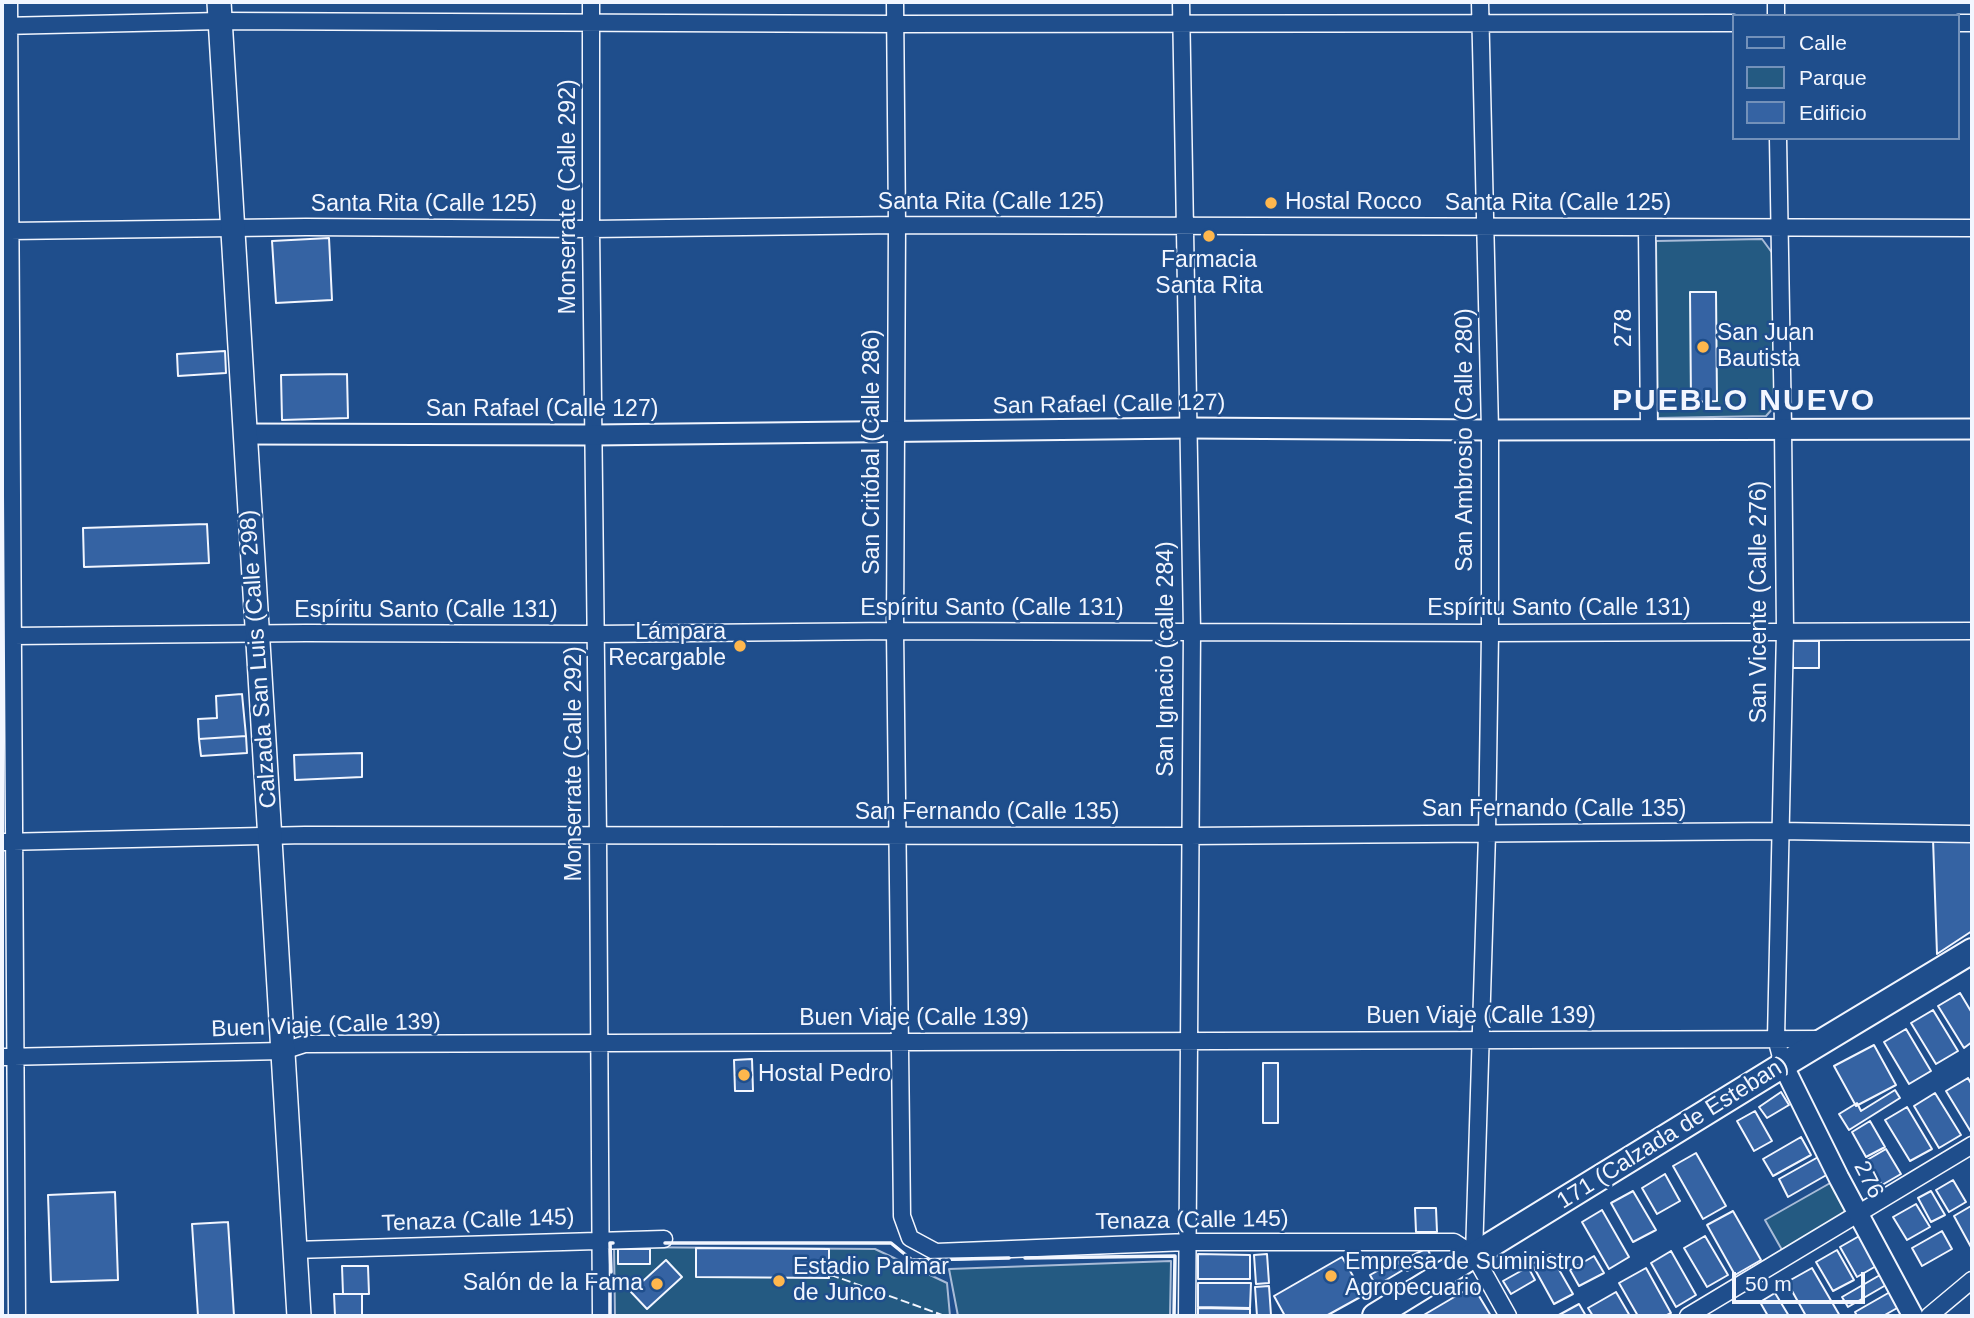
<!DOCTYPE html>
<html>
<head>
<meta charset="utf-8">
<style>
  body { margin:0 }
  #map { position:relative; width:1974px; height:1318px; overflow:hidden; background:#1f4e8c; font-family:Helvetica,sans-serif }
  canvas { display:block }
  .frame { position:absolute; inset:0; border:4px solid #f2f6ff; pointer-events:none }
  .legend { position:absolute; left:1732px; top:14px; width:228px; height:126px; box-sizing:border-box; background:#1f4e8c; border:2px solid #7391ba; margin:0; padding:9px 12px; list-style:none; font-size:21px; color:#f2f6ff }
  .legend li { display:flex; align-items:center; gap:14px; height:35px }
  .legend b { width:35px; border:2px solid #7391ba }
  .scale { position:absolute; left:1732px; top:1272px; width:133px; height:32px; box-sizing:border-box; border:4px solid #f2f6ff; border-top:0; padding-left:9px; font-size:21px; line-height:24px; white-space:nowrap; color:#f2f6ff; -webkit-text-stroke:5px #1f4e8c; paint-order:stroke }
</style>
</head>
<body>
<div id="map">
<canvas width="1974" height="1318"></canvas>
<div class="frame"></div>
<ul class="legend">
<li><b style="height:9px;background:#1f4e8c"></b>Calle</li>
<li><b style="height:19px;background:#245a82"></b>Parque</li>
<li><b style="height:19px;background:#3563a3"></b>Edificio</li>
</ul>
<div class="scale">50 m</div>
</div>
<script>
const ctx = document.querySelector('canvas').getContext('2d');
ctx.lineJoin = 'round';
function paint(path, color) { ctx.fillStyle = color; ctx.fill(path, 'evenodd'); }
const toPath = rows => new Path2D(rows.map(r => 'M' + r).join(''));
function trace(path, color, width, dash) { ctx.strokeStyle = color; ctx.lineWidth = width; ctx.lineCap = dash ? 'butt' : 'round'; ctx.setLineDash(dash || []); ctx.stroke(path); }
function label(font, color, halo, rows, align = 'center') {
  ctx.font = font + ' Helvetica,sans-serif'; ctx.lineWidth = 5; ctx.setLineDash([]); ctx.textBaseline = 'middle'; ctx.strokeStyle = halo; ctx.fillStyle = color; for (const [text, x, y, turn = 0] of rows) {
    ctx.save(); ctx.translate(x, y); ctx.rotate((+turn || 0) * Math.PI / 180); ctx.textAlign = isNaN(turn) ? turn : align; if (halo) ctx.strokeText(text, 0, 0); ctx.fillText(text, 0, 0); ctx.restore();
  }
}
const green = toPath([
  [1762,239,1773,254,1775,406,1766,416,1658,418,1656,241,1762,239],
  [1839,1178,1858,1215,1786,1257,1765,1220,1839,1178],
  [614,1247,875,1249,947,1283,950,1316,615,1316,614,1247],
  [1171,1261,1170,1316,958,1316,949,1269,1171,1261]
]);
paint(green, '#245a82');
trace(green, '#a8bbd7', 2);
const building = toPath([
  [329,238,332,300,276,303,272,241,329,238],
  [1690,292,1716,292,1717,401,1691,402,1690,292],
  [225,351,226,373,178,376,177,354,225,351],
  [347,374,348,418,282,420,281,375,347,374],
  [207,524,209,563,84,567,83,528,207,524],
  [1793,641,1819,641,1819,668,1793,668,1793,641],
  [242,694,246,736,199,739,198,719,217,718,216,696,242,694],
  [246,736,247,753,201,756,199,739,246,736],
  [362,753,362,777,295,780,294,755,362,753],
  [1972,838,1972,931,1937,954,1933,839,1972,838],
  [1960,993,1972,1013,1972,1042,1964,1048,1938,1006,1960,993],
  [1933,1010,1958,1051,1936,1064,1911,1023,1933,1010],
  [1906,1029,1931,1071,1909,1084,1884,1042,1906,1029],
  [1874,1045,1896,1085,1856,1106,1834,1066,1874,1045],
  [752,1059,753,1091,735,1091,734,1060,752,1059],
  [1263,1063,1278,1063,1278,1123,1263,1123,1263,1063],
  [1968,1078,1972,1085,1972,1131,1971,1132,1946,1091,1968,1078],
  [1895,1090,1900,1098,1849,1130,1839,1114,1857,1103,1861,1111,1895,1090],
  [1781,1092,1789,1105,1767,1118,1759,1107,1781,1092],
  [1935,1093,1961,1135,1939,1148,1914,1106,1935,1093],
  [1907,1107,1932,1149,1910,1161,1885,1120,1907,1107],
  [1755,1111,1772,1141,1754,1151,1737,1121,1755,1111],
  [1870,1121,1885,1147,1866,1157,1852,1132,1870,1121],
  [1801,1137,1811,1155,1773,1176,1763,1159,1801,1137],
  [1886,1149,1901,1174,1882,1185,1867,1160,1886,1149],
  [1696,1153,1726,1206,1703,1219,1673,1166,1696,1153],
  [1820,1156,1830,1173,1788,1197,1779,1179,1820,1156],
  [1665,1174,1680,1201,1657,1214,1642,1188,1665,1174],
  [1953,1180,1966,1202,1949,1212,1936,1190,1953,1180],
  [1633,1191,1656,1230,1633,1242,1611,1203,1633,1191],
  [1931,1191,1945,1215,1931,1222,1918,1198,1931,1191],
  [115,1192,118,1280,51,1282,48,1195,115,1192],
  [1916,1204,1930,1227,1907,1240,1893,1217,1916,1204],
  [1971,1206,1972,1209,1972,1249,1954,1216,1971,1206],
  [1415,1208,1436,1208,1437,1232,1416,1232,1415,1208],
  [1602,1210,1629,1257,1609,1269,1582,1222,1602,1210],
  [1733,1211,1761,1260,1735,1275,1707,1225,1733,1211],
  [228,1222,234,1316,198,1316,192,1224,228,1222],
  [1942,1231,1952,1249,1922,1266,1912,1248,1942,1231],
  [1861,1235,1878,1265,1857,1277,1840,1247,1861,1235],
  [1705,1236,1728,1275,1707,1287,1684,1248,1705,1236],
  [696,1248,829,1249,829,1278,696,1277,696,1248],
  [1427,1248,1432,1258,1407,1271,1402,1261,1427,1248],
  [618,1249,650,1249,650,1264,618,1264,618,1249],
  [1837,1250,1854,1280,1833,1291,1816,1262,1837,1250],
  [1671,1251,1696,1295,1676,1307,1651,1263,1671,1251],
  [1198,1254,1250,1255,1250,1279,1198,1279,1198,1254],
  [1267,1254,1269,1283,1256,1284,1254,1255,1267,1254],
  [1550,1254,1573,1294,1554,1304,1532,1264,1550,1254],
  [1594,1256,1604,1273,1579,1286,1570,1270,1594,1256],
  [1342,1257,1364,1295,1326,1316,1285,1316,1274,1296,1342,1257],
  [666,1260,682,1277,647,1309,631,1292,666,1260],
  [1397,1260,1403,1270,1376,1286,1370,1275,1397,1260],
  [342,1266,368,1266,369,1294,343,1294,342,1266],
  [1528,1267,1535,1280,1511,1294,1503,1281,1528,1267],
  [1646,1268,1671,1313,1665,1316,1638,1316,1619,1283,1646,1268],
  [1812,1268,1840,1316,1806,1316,1787,1282,1812,1268],
  [1880,1275,1886,1285,1848,1307,1842,1297,1880,1275],
  [1198,1283,1251,1283,1250,1308,1198,1307,1198,1283],
  [1269,1286,1271,1315,1257,1316,1255,1287,1269,1286],
  [1473,1286,1491,1316,1422,1316,1473,1286],
  [1616,1292,1630,1316,1593,1316,1588,1308,1616,1292],
  [1890,1292,1899,1307,1883,1316,1857,1316,1855,1312,1890,1292],
  [1775,1293,1789,1316,1768,1316,1760,1302,1775,1293],
  [334,1294,362,1294,362,1316,335,1316,334,1294],
  [1579,1304,1586,1316,1557,1316,1579,1304],
  [1198,1308,1250,1309,1250,1316,1198,1316,1198,1308]
]);
paint(building, '#3563a3');
trace(building, '#f2f6ff', 2);
const minor = toPath([
  [9,2,17,1316],
  [591,2,591,229,598,836,601,1316],
  [895,2,897,225,895,631,902,1216,910,1238,936,1252,1188,1242,1454,1242,1474,1255,1508,1316],
  [1181,2,1192,631,1187,1316],
  [1776,2,1776,16],
  [1958,23,1972,23],
  [2,26,220,21,896,24,1734,23],
  [1778,138,1783,428,1785,631,1776,1038,1783,1065],
  [1647,228,1649,429],
  [10,231,306,227,591,229,897,225,1972,228],
  [13,636,306,633,597,634,895,631,1490,633,1972,631],
  [2,842,305,835,1189,836,1779,831,1972,834],
  [2,1057,283,1051,305,1044,1825,1039],
  [294,1250,664,1239],
  [1474,1255,1487,834,1490,633,1490,430,1480,2],
  [1688,1316,1972,1145],
  [1929,1316,1972,1280]
]);
const tertiary = toPath([
  [245,434,594,435,1189,428,1490,430,1972,429],
  [1783,1065,1839,1178,1913,1316]
]);
const secondary = toPath([
  [219,2,299,1316]
]);
const primary = toPath([
  [1375,1316,1783,1065,1972,951]
]);
trace(minor, '#f2f6ff', 19);
trace(tertiary, '#f2f6ff', 23);
trace(secondary, '#f2f6ff', 26);
trace(primary, '#f2f6ff', 28);
trace(minor, '#1f4e8c', 16);
trace(tertiary, '#1f4e8c', 19);
trace(secondary, '#1f4e8c', 23);
trace(primary, '#1f4e8c', 24);
trace(toPath([
  [830,1276,834,1276,945,1316]
]), '#f2f6ff', 2, [9, 3.5]);
trace(toPath([
  [665,1243,891,1243,912,1260,1009,1258],
  [1025,1258,1175,1256,1174,1316],
  [611,1272,610,1243,613,1243],
  [610,1286,610,1316]
]), '#f2f6ff', 3.5);
for (const [x, y, r, color] of [
  [1271,203,7,"#ffb74d"],
  [1209,236,7,"#ffb74d"],
  [1703,347,7,"#ffb74d"],
  [740,646,7,"#ffb74d"],
  [744,1075,7,"#ffb74d"],
  [1331,1276,7,"#ffb74d"],
  [779,1281,7,"#ffb74d"],
  [657,1284,7,"#ffb74d"]
]) { const dot = new Path2D(); dot.arc(x, y, r, 0, 2 * Math.PI); ctx.fillStyle = color; ctx.fill(dot); trace(dot, '#1f4e8c', 2.5); }
label('23px', '#f2f6ff', '#1f4e8c', [
  ["Monserrate (Calle 292)",569,197,-90],
  ["Santa Rita (Calle 125)",991,203],
  ["Santa Rita (Calle 125)",1558,204],
  ["Santa Rita (Calle 125)",424,205],
  ["278",1625,328,-90],
  ["San Rafael (Calle 127)",1109,405,-1],
  ["San Rafael (Calle 127)",542,410],
  ["San Ambrosio (Calle 280)",1466,440,-90],
  ["San Critóbal (Calle 286)",873,452,-90],
  ["San Vicente (Calle 276)",1760,602,-90],
  ["Espíritu Santo (Calle 131)",992,609],
  ["Espíritu Santo (Calle 131)",1559,609],
  ["Espíritu Santo (Calle 131)",426,611],
  ["Calzada San Luis (Calle 298)",259,659,-94],
  ["San Ignacio (calle 284)",1167,659,-90],
  ["Monserrate (Calle 292)",575,764,-90],
  ["San Fernando (Calle 135)",1554,810],
  ["San Fernando (Calle 135)",987,813],
  ["Buen Viaje (Calle 139)",1481,1017],
  ["Buen Viaje (Calle 139)",914,1019],
  ["Buen Viaje (Calle 139)",326,1026,-2],
  ["171 (Calzada de Esteban)",1673,1133,-32],
  ["276",1868,1180,63],
  ["Tenaza (Calle 145)",478,1221,-2],
  ["Tenaza (Calle 145)",1192,1221,-1]
]);
label('23px', '#f2f6ff', '#1f4e8c', [
  ["Hostal Rocco",1285,203],
  ["Farmacia",1209,261,"center"],
  ["Santa Rita",1209,287,"center"],
  ["San Juan",1717,334],
  ["Bautista",1717,360],
  ["Lámpara",726,633,"right"],
  ["Recargable",726,659,"right"],
  ["Hostal Pedro",758,1075],
  ["Empresa de Suministro",1345,1263],
  ["Agropecuario",1345,1289],
  ["Estadio Palmar",793,1268],
  ["de Junco",793,1294],
  ["Salón de la Fama",643,1284,"right"]
], 'left');
ctx.letterSpacing = '2px';
label('bold 30px', '#f2f6ff', '#1f4e8c', [
  ["PUEBLO NUEVO",1744,402]
]);
ctx.letterSpacing = '0px';
</script>
</body>
</html>
